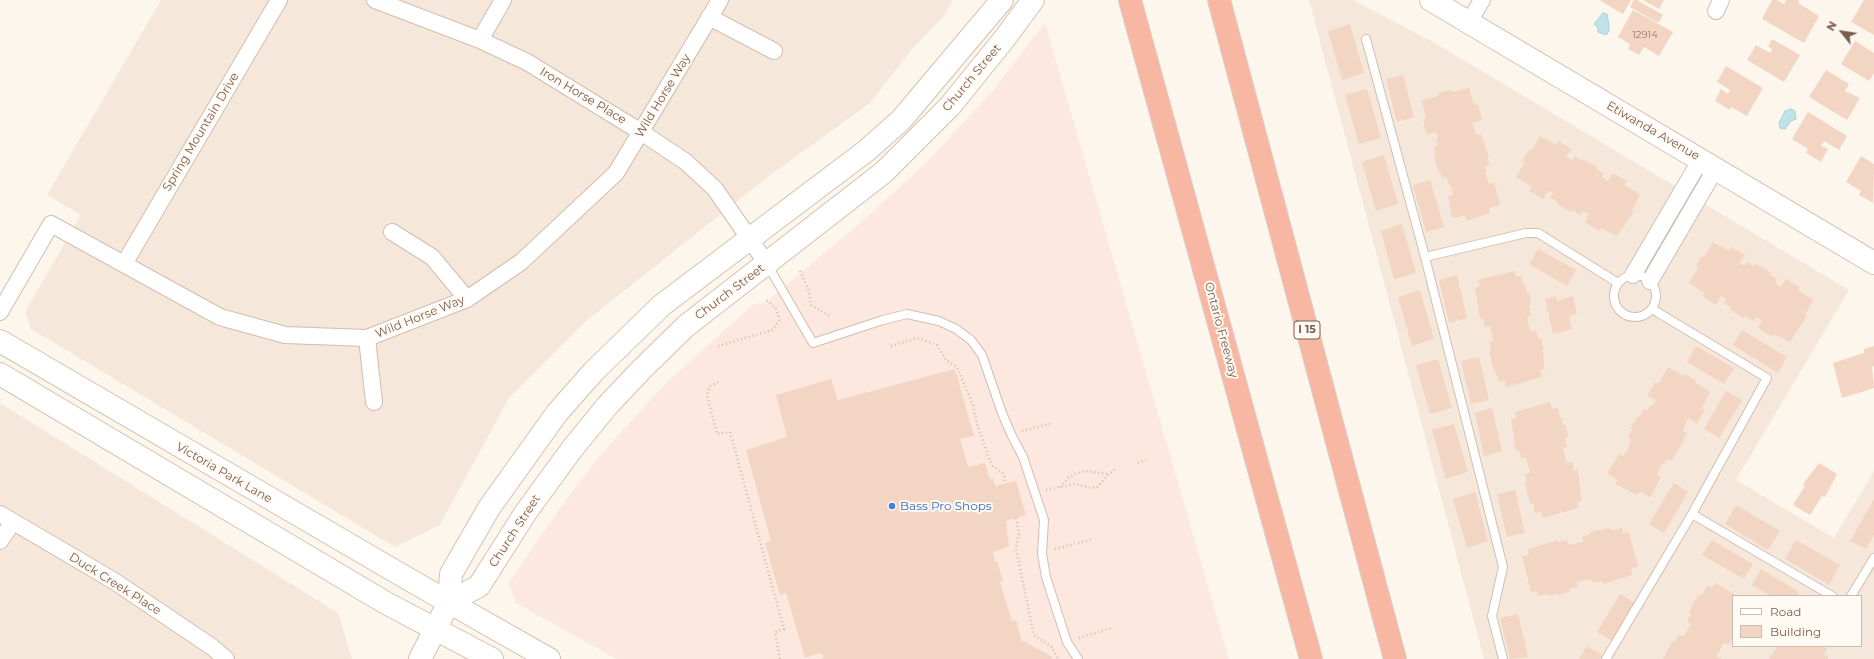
<!DOCTYPE html>
<html>
<head>
<meta charset="utf-8">
<style>
  body { margin:0 }
  #map { position:relative; width:1874px; height:659px; overflow:hidden; background:#fdf6ec; font-family:Montserrat,sans-serif }
  canvas { display:block }
  .legend { position:absolute; left:1732px; top:595px; width:130px; height:52px; box-sizing:border-box; background:#fffaf3; border:1px solid #cabbb1; margin:0; padding:5px 7px; list-style:none; font-size:12px; color:#7a5c4d }
  .legend li { display:flex; align-items:center; gap:8px; height:20px }
  .legend b { width:20px; border:1px solid #cabbb1 }
  .north { position:absolute; left:1822px; top:12px; width:40px; height:40px; -webkit-text-stroke:3px #fffaf3; paint-order:stroke; rotate:300deg; font-size:11px; font-weight:700; line-height:16px; text-align:center; color:#7a5c4d }
  .north::after { content:''; display:block; margin:auto; width:14px; height:18px; background:#7a5c4d; clip-path:polygon(50% 0,100% 100%,50% 72%,0 100%) }
</style>
</head>
<body>
<div id="map">
<canvas width="1874" height="659"></canvas>
<ul class="legend">
<li><b style="height:5px;background:#fff"></b>Road</li>
<li><b style="height:11px;background:#f3d5c3"></b>Building</li>
</ul>
<div class="north">N</div>
</div>
<script>
const ctx = document.querySelector('canvas').getContext('2d');
ctx.lineJoin = 'round';
function paint(path, color) { ctx.fillStyle = color; ctx.fill(path, 'evenodd'); }
const toPath = rows => new Path2D(rows.map(r => 'M' + r).join(''));
function trace(path, color, width, dash) { ctx.strokeStyle = color; ctx.lineWidth = width; ctx.lineCap = dash ? 'butt' : 'round'; ctx.setLineDash(dash || []); ctx.stroke(path); }
function label(font, color, halo, rows, align = 'center') {
  ctx.font = font + ' Montserrat,sans-serif'; ctx.lineWidth = 4; ctx.setLineDash([]); ctx.textBaseline = 'middle'; ctx.strokeStyle = halo; ctx.fillStyle = color; for (const [text, x, y, turn = 0] of rows) {
    ctx.save(); ctx.translate(x, y); ctx.rotate((+turn || 0) * Math.PI / 180); ctx.textAlign = isNaN(turn) ? turn : align; if (halo) ctx.strokeText(text, 0, 0); ctx.fillText(text, 0, 0); ctx.restore();
  }
}
paint(toPath([
  [161,0,953,0,944,16,913,48,870,103,769,176,586,321,509,398,440,525,395,547,31,329,25,312,81,215,47,195],
  [1309,0,1353,0,1435,43,1849,290,1736,480,1834,538,1874,471,1874,659,1484,659],
  [1733,596,1861,596,1861,646,1733,646],
  [0,403,338,613,352,659,0,659]
]), '#f5e8da');
paint(toPath([
  [1045,23,1229,659,617,659,516,603,509,583,565,501,603,452,665,384,738,318,754,304,765,303,868,216,930,159,995,88]
]), '#fde8e0');
const water = toPath([
  [1603,13,1607,14,1609,26,1609,31,1606,35,1598,32,1598,28,1594,24,1603,13],
  [1791,109,1795,111,1796,119,1791,121,1785,129,1780,128,1779,123,1785,111,1791,109]
]);
paint(water, '#bfe3e8');
trace(water, '#a5d3da', 1);
paint(toPath([
  [1599,0,1631,0,1623,14],
  [1634,0,1637,0,1663,15,1658,23,1630,7],
  [1643,0,1664,0,1659,9],
  [1772,0,1777,0,1784,4,1786,0,1799,0,1798,3,1819,16,1804,43,1762,19],
  [1864,0,1874,0,1874,35,1851,22],
  [1633,10,1673,32,1659,56,1644,47,1639,55,1628,49,1630,44,1618,37],
  [1350,24,1364,73,1342,80,1328,31],
  [1772,39,1800,55,1784,82,1747,60,1756,45,1770,53,1772,49,1768,46],
  [1855,41,1874,53,1874,73,1869,81,1841,64],
  [1726,66,1763,88,1747,116,1731,107,1730,110,1715,101,1721,89,1728,94,1730,90,1717,82],
  [1826,70,1849,84,1845,91,1860,98,1847,120,1809,97],
  [1403,75,1414,117,1397,122,1386,79],
  [1469,88,1474,105,1478,104,1482,120,1472,123,1477,135,1481,134,1489,157,1488,157,1489,165,1485,166,1487,172,1485,173,1489,184,1494,183,1500,203,1500,205,1489,208,1490,213,1466,221,1465,215,1454,218,1452,217,1448,196,1452,195,1452,189,1446,177,1442,178,1440,171,1438,171,1434,156,1436,155,1434,147,1438,146,1436,140,1438,139,1436,132,1427,135,1423,120,1426,119,1422,100,1439,96,1438,93,1451,90,1452,92],
  [1367,89,1381,138,1359,144,1345,95],
  [1808,112,1847,136,1839,150,1824,141,1821,146,1828,149,1821,162,1806,153,1808,149,1792,139],
  [1540,136,1556,145,1558,141,1572,149,1566,157,1572,160,1575,156,1582,161,1583,159,1597,167,1596,169,1604,173,1602,177,1608,181,1613,173,1627,181,1624,185,1640,194,1632,210,1634,211,1617,236,1601,228,1599,231,1585,222,1589,214,1583,211,1580,215,1572,210,1571,212,1557,204,1558,202,1550,197,1553,193,1548,191,1543,199,1529,191,1532,187,1516,177,1525,162,1522,161,1529,150,1531,151],
  [1384,155,1398,204,1376,211,1362,162],
  [1861,156,1874,164,1873,203,1859,195,1861,191,1846,182],
  [1430,180,1444,227,1426,232,1413,185],
  [1402,224,1416,273,1394,279,1381,231],
  [1713,242,1729,251,1731,247,1745,255,1739,263,1745,266,1747,262,1755,266,1756,264,1770,272,1769,274,1777,279,1775,283,1781,287,1786,279,1800,287,1798,290,1813,300,1805,315,1807,316,1790,342,1774,334,1772,337,1758,328,1762,320,1756,317,1753,321,1745,316,1744,318,1730,310,1731,308,1724,303,1726,299,1721,296,1716,305,1702,296,1705,293,1689,283,1698,268,1696,266,1702,256,1704,257],
  [1538,249,1576,270,1567,286,1529,264],
  [1514,271,1516,277,1521,276,1524,286,1526,285,1527,293,1529,293,1531,305,1529,306,1531,315,1527,317,1530,331,1536,330,1538,339,1541,338,1544,350,1542,350,1545,358,1543,359,1545,369,1540,370,1542,377,1506,387,1505,380,1499,382,1496,372,1495,372,1492,364,1489,352,1491,351,1489,342,1493,341,1490,326,1485,327,1483,319,1480,319,1475,288,1480,286,1478,280],
  [1457,275,1467,318,1449,323,1439,280],
  [1420,290,1434,339,1412,346,1398,297],
  [1556,296,1557,301,1573,296,1577,314,1569,316,1572,329,1553,334,1545,299],
  [1742,330,1787,357,1778,373,1733,345],
  [1696,346,1734,368,1724,384,1687,362],
  [1874,346,1874,366,1872,367,1874,388,1842,398,1833,363,1864,353,1864,349],
  [1479,357,1489,400,1471,404,1461,361],
  [1438,359,1452,408,1430,414,1416,365],
  [1668,367,1684,376,1685,374,1696,380,1695,382,1710,392,1702,408,1705,410,1697,424,1688,418,1683,431,1687,433,1683,440,1684,441,1671,461,1667,459,1664,465,1662,463,1657,475,1661,477,1651,496,1649,497,1640,492,1638,495,1615,484,1617,480,1608,474,1608,472,1619,454,1623,456,1627,451,1632,439,1628,437,1632,430,1630,429,1638,416,1639,417,1644,409,1647,411,1651,405,1652,406,1656,400,1647,396,1655,382,1659,383],
  [955,369,974,436,960,439,968,467,985,463,990,479,993,478,995,486,1016,481,1026,515,1006,521,1009,546,993,552,995,562,997,561,1003,581,1000,582,1012,621,1016,620,1022,642,1024,641,1052,657,1052,659,822,659,824,656,819,653,805,658,786,593,780,595,765,543,771,541,746,450,787,437,776,395,831,379,838,400],
  [1726,391,1742,400,1719,438,1704,429],
  [1550,402,1552,409,1558,408,1560,418,1562,417,1563,425,1565,424,1568,436,1565,438,1567,447,1563,448,1567,463,1572,461,1574,471,1577,469,1580,482,1579,482,1581,490,1580,490,1582,501,1577,502,1578,508,1543,518,1541,512,1535,513,1533,503,1531,504,1528,496,1525,483,1527,483,1525,474,1530,473,1526,457,1522,459,1519,450,1516,451,1511,419,1516,418,1515,412],
  [1492,408,1502,451,1484,456,1475,413],
  [1454,424,1468,472,1446,479,1432,430],
  [1819,463,1837,474,1825,497,1822,496,1810,515,1793,505,1805,486,1803,484],
  [1674,483,1688,492,1664,533,1649,524],
  [1515,490,1525,533,1507,537,1497,494],
  [1475,492,1488,541,1467,548,1453,499],
  [1874,499,1874,535,1866,549,1850,541],
  [1736,505,1780,531,1768,550,1725,524],
  [1611,528,1612,530,1622,528,1623,533,1629,532,1638,567,1631,569,1632,575,1603,584,1602,581,1593,583,1591,579,1577,582,1578,587,1569,589,1570,592,1557,595,1557,594,1549,596,1548,594,1538,596,1537,591,1531,592,1522,556,1529,555,1528,549,1558,540,1558,542,1567,540,1568,545,1583,542,1582,537,1591,534,1590,532],
  [1712,540,1753,564,1744,579,1702,555],
  [1796,540,1840,565,1829,585,1785,559],
  [1761,569,1799,592,1796,596,1770,596,1752,585],
  [1715,583,1738,596,1733,596,1733,637,1728,645,1724,643,1716,656,1722,659,1663,659,1672,641,1675,642,1679,634,1683,637,1691,624,1687,621,1691,613,1689,612,1695,600,1701,594,1702,595,1707,586,1712,588],
  [1620,594,1635,603,1612,641,1597,632],
  [1518,614,1528,657,1510,659,1500,618],
  [1587,646,1602,655,1600,659,1579,659],
  [1778,646,1823,646,1827,649,1824,654,1828,657,1828,659,1769,659]
]), '#f3d5c3');
const lane = toPath([
  [1366,39,1425,257,1503,567,1492,616,1503,659],
  [1425,257,1526,233,1538,233,1618,283],
  [767,264,813,343,883,320,907,314,939,321,956,329,971,340,982,355,1002,413,1011,434,1023,457,1044,520,1042,554,1046,577,1067,642,1078,659],
  '1614 296a21 21 0 1 1 42 0a21 21 0 1 1-42 0Z',
  [1692,514,1832,596],
  [1851,596,1874,558],
  [1606,659,1692,514,1767,378,1652,309]
]);
const street = toPath([
  [375,0,480,40,527,62,641,132,686,162,715,189,767,264],
  [1716,11,1721,0],
  [709,17,774,51],
  [1469,22,1482,0],
  [480,40,503,0],
  [392,232,432,257,467,299],
  [124,264,279,0],
  [1633,275,1701,159],
  [1650,281,1716,168],
  [0,312,51,224,220,317,285,335,367,338,467,299,521,262,616,173,720,0],
  [367,338,374,402],
  [0,514,114,581,212,647,226,659],
  [0,541,13,522]
]);
const secondary = toPath([
  [1431,0,1874,263],
  [0,341,410,580,549,659],
  [0,374,386,603,492,659],
  [449,602,479,586,526,512,572,449,607,406,641,370,686,326,884,172,950,106,1005,38,1033,0],
  [420,659,449,602,451,574,489,508,557,413,594,371,662,305,866,151,901,120,1002,0]
]);
const highway = toPath([
  [1130,0,1311,659],
  [1219,0,1395,659]
]);
trace(lane, '#d1beb0', 10);
trace(street, '#d1beb0', 18);
trace(secondary, '#d6c0b0', 24);
trace(highway, '#dad1cd', 24);
trace(toPath([
  [800,271,809,291,811,305,830,316],
  [718,346,772,330,779,321,778,314,775,307,765,299],
  [891,346,917,338,937,345,946,360,957,367,973,405,977,424,989,458,993,466,1004,474,1005,484],
  [718,382,709,387,707,395,717,434,730,432,784,629,775,632,780,659],
  [1022,431,1053,423],
  [1138,463,1146,460],
  [1060,487,1069,477,1077,473,1086,471,1107,474],
  [1046,490,1074,484,1091,488,1097,487,1108,475,1115,469],
  [1016,518,1019,533,1016,549,1034,635,1052,647,1058,659],
  [1055,549,1093,539],
  [1079,638,1111,628]
]), '#d9b8a5', 2.5, [1, 3]);
trace(lane, '#fff', 8);
trace(street, '#fff', 16);
trace(secondary, '#fff', 22);
trace(highway, '#f7b7a3', 22);
for (const [x, y, r, color] of [
  [892,506,4,"#3f7fe0"]
]) { const dot = new Path2D(); dot.arc(x, y, r, 0, 2 * Math.PI); ctx.fillStyle = color; ctx.fill(dot); trace(dot, '#fffaf3', 1.5); }
label('10px', '#987a6a', null, [
  ["12914",1645,35]
]);
for (const [x, y, w] of [
  [1307,330,26]
]) { const box = new Path2D(); box.roundRect(x - w / 2, y - 9, w, 18, 3); ctx.fillStyle = '#fffaf3'; ctx.fill(box); trace(box, '#7a5c4d', 1); }
label('bold 11px', '#7a5c4d', null, [
  ["I 15",1307,330]
]);
label('12px', '#7a5c4d', '#fffaf3', [
  ["Church Street",972,78,-50],
  ["Iron Horse Place",583,96,31],
  ["Wild Horse Way",663,96,-59],
  ["Etiwanda Avenue",1653,131,30],
  ["Spring Mountain Drive",201,132,-59],
  ["Church Street",730,292,-37],
  ["Wild Horse Way",420,317,-22],
  ["Ontario Freeway",1221,330,75],
  ["Victoria Park Lane",224,473,30],
  ["Church Street",515,531,-57],
  ["Duck Creek Place",115,584,32]
]);
label('12px', '#366cbe', '#fffaf3', [
  ["Bass Pro Shops",900,506]
], 'left');
</script>
</body>
</html>
